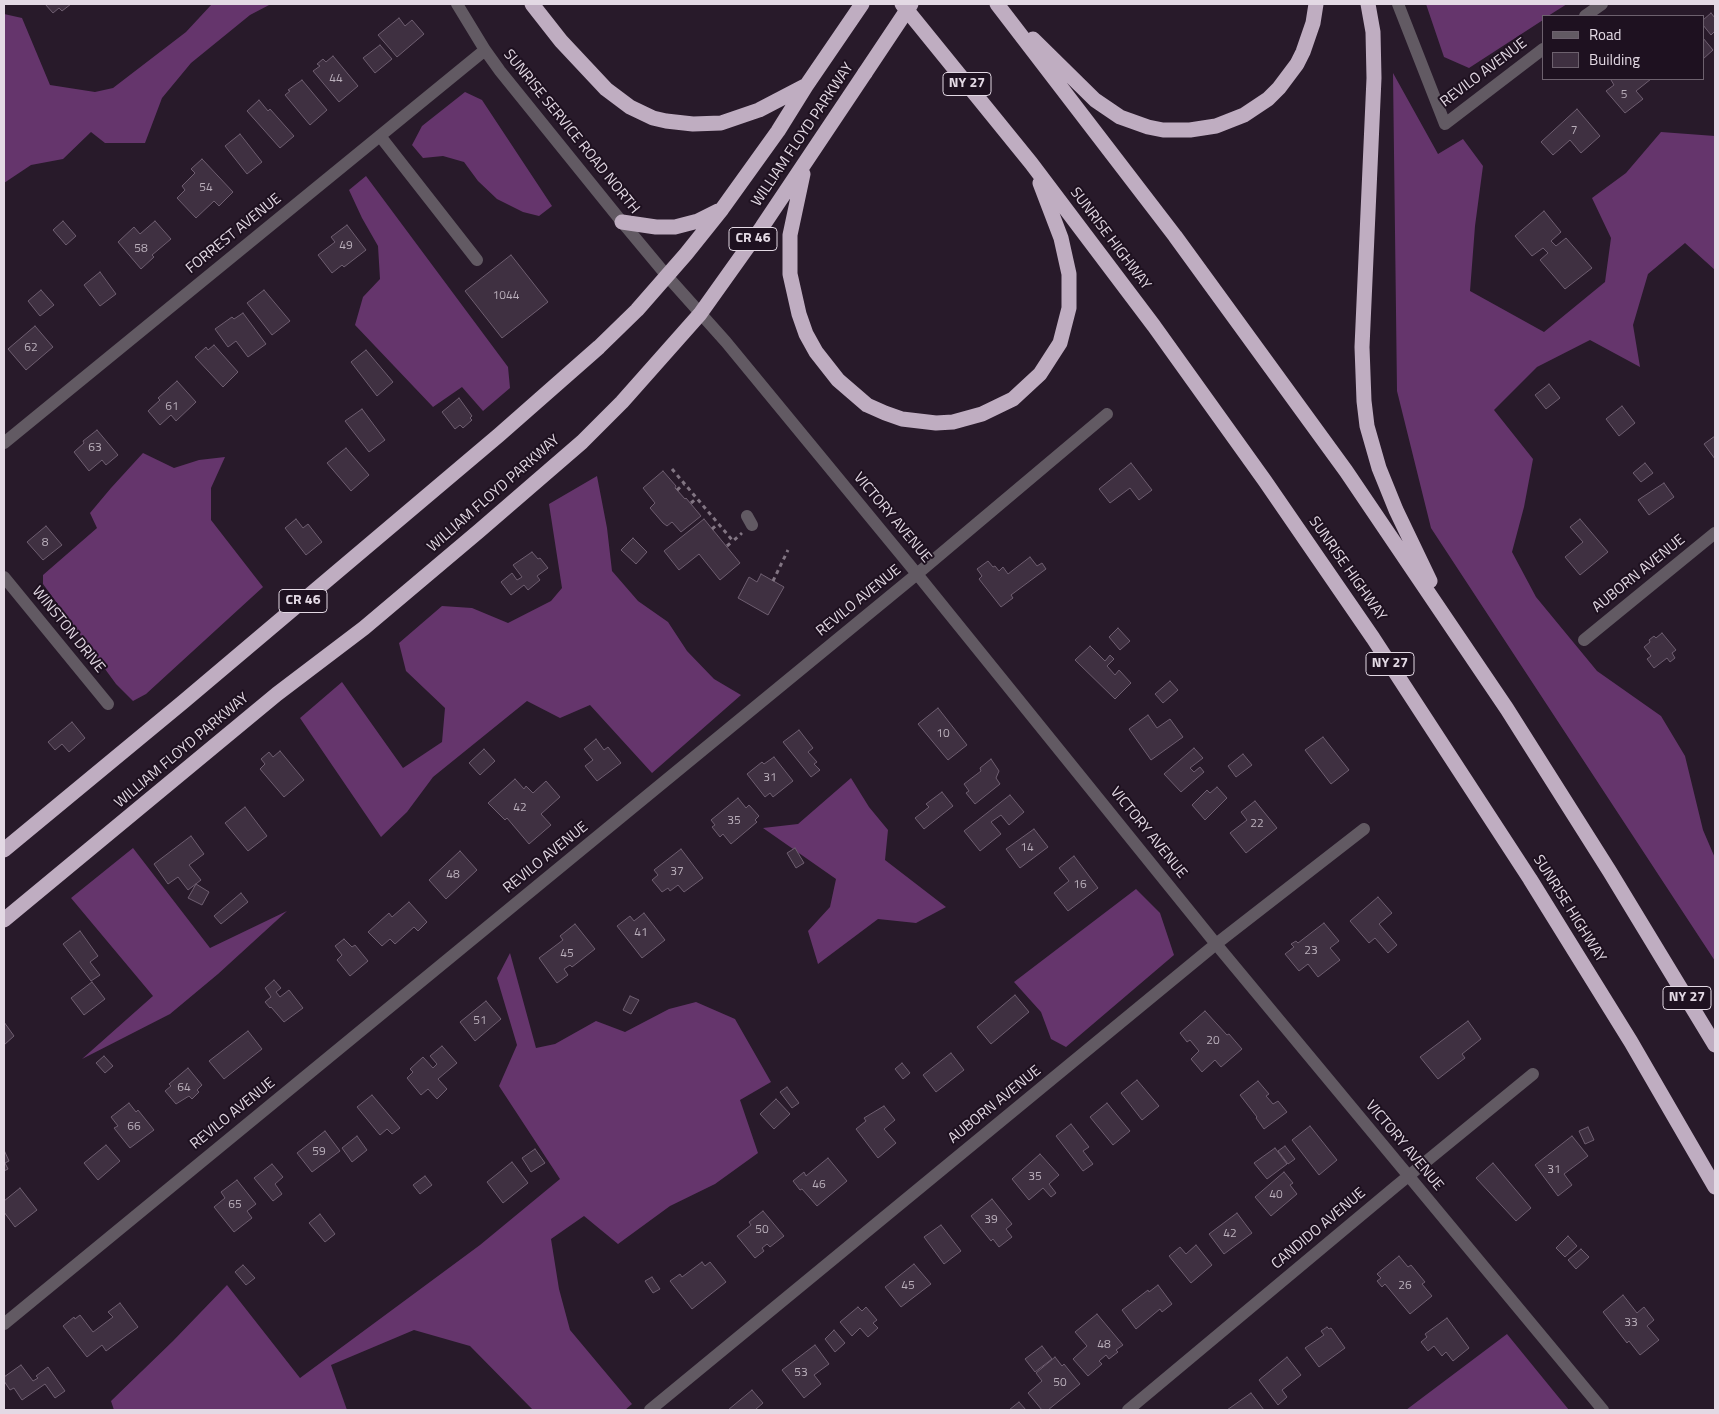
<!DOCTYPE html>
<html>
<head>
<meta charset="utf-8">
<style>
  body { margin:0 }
  #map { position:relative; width:1719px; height:1414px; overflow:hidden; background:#281a2a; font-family:"Titillium Web",sans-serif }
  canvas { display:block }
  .frame { position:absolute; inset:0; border:5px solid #e3d9e4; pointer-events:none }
  .legend { position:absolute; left:1542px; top:15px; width:162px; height:65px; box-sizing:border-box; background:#1e1120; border:1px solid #6d616e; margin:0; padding:6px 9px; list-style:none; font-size:15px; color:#e3d9e4 }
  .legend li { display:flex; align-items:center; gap:10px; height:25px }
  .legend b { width:25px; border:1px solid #6d616e }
</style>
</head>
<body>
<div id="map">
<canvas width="1719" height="1414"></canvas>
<div class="frame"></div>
<ul class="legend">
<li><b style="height:6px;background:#625a63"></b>Road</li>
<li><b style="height:14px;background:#3f3041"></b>Building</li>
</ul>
</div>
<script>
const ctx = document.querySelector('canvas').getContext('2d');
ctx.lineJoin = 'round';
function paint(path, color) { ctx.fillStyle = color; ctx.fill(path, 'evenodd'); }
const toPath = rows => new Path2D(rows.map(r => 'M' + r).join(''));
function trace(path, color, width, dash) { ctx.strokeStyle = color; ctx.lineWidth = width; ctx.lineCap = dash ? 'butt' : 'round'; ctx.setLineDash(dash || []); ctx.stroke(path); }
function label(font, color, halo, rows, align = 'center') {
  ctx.font = font + ' "Titillium Web",sans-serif'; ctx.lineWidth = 4; ctx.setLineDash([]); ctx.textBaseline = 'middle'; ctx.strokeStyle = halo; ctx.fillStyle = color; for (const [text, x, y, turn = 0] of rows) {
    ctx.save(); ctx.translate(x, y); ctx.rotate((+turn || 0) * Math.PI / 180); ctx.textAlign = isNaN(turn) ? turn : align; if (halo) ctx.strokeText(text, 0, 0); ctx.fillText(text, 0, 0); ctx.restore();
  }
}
paint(toPath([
  [212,4,271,4,250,15,191,63,162,98,145,143,105,143,91,132,63,159,31,165,4,183,4,14,22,18,50,85,95,92,113,88,186,32],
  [1426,4,1567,4,1548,16,1543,16,1543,20,1469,68,1444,57],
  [1393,73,1438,154,1463,139,1483,166,1475,226,1470,291,1544,332,1605,282,1611,238,1592,198,1626,173,1661,132,1715,136,1715,270,1685,243,1648,274,1633,325,1640,367,1590,340,1537,367,1494,410,1533,459,1524,507,1512,552,1536,597,1597,671,1661,716,1685,756,1703,830,1715,858,1715,961,1431,528,1397,391],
  [465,92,482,100,552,206,539,216,523,212,497,199,478,181,464,162,443,156,423,158,412,145,422,126],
  [366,176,508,367,510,388,483,411,462,387,433,407,355,325,363,297,380,279,378,246,362,218,349,190],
  [143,453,174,468,199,460,225,457,211,488,211,520,263,587,146,694,133,701,116,684,43,584,43,575,97,528,90,513,111,488],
  [597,476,607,528,612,571,638,601,668,622,687,651,714,679,741,695,652,773,590,705,560,718,527,701,433,777,407,812,381,837,300,718,342,682,403,768,442,742,445,708,406,671,399,643,442,606,472,608,508,623,551,601,562,588,549,504],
  [851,778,869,807,888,830,885,860,946,907,916,923,878,919,818,964,808,931,830,907,836,879,763,828,798,824],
  [133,848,210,948,287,911,218,974,170,1014,82,1059,153,996,71,898],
  [1136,889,1160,913,1174,955,1066,1047,1051,1039,1041,1012,1014,982],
  [510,953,536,1048,555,1044,596,1021,625,1032,669,1009,696,1002,735,1019,771,1082,740,1100,758,1153,715,1184,670,1206,618,1244,584,1216,551,1239,559,1289,570,1330,632,1404,625,1410,533,1410,470,1346,414,1330,331,1365,347,1410,114,1410,111,1401,173,1341,227,1285,300,1378,480,1245,560,1179,499,1086,517,1045,497,978],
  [1507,1334,1569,1410,1406,1410]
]), '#65356c');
const building = toPath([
  [45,4,71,4,62,11,59,8,53,13,45,4],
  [1711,13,1715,18,1715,31,1711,35,1703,25,1703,20,1711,13],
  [399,18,405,26,412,20,424,34,397,57,378,35,399,18],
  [1703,38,1713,50,1703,59,1703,38],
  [380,45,392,59,375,73,363,58,380,45],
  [333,56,358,86,339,102,313,71,320,66,317,64,323,59,326,62,333,56],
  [1613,79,1651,79,1636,91,1643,99,1625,113,1606,91,1614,85,1611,80,1613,79],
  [302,80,327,110,310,125,285,95,290,91,288,90,302,80],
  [259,100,268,111,270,109,294,136,280,148,247,111,259,100],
  [1577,109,1600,136,1581,153,1570,140,1553,155,1541,142,1577,109],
  [240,134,262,162,247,174,225,146,240,134],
  [202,159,233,192,219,206,214,201,196,218,177,198,185,190,182,186,195,173,191,169,202,159],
  [1544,211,1561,232,1551,241,1556,246,1566,238,1592,268,1565,289,1540,260,1548,253,1543,248,1532,256,1515,236,1544,211],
  [63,221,76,236,66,245,53,230,63,221],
  [155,221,171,239,152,255,154,257,141,269,118,242,134,227,140,234,155,221],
  [347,225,366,250,344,267,342,265,332,273,318,255,335,242,331,237,347,225],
  [511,255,548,302,502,338,465,291,511,255],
  [100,272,116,294,100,306,84,285,100,272],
  [41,290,54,305,40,316,28,301,41,290],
  [264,290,290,321,272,335,247,303,264,290],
  [243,313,266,344,248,357,236,341,228,347,215,329,232,317,234,319,243,313],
  [35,326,53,347,26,370,8,349,35,326],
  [214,345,238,372,223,387,195,357,206,347,208,350,214,345],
  [366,350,393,382,377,396,351,362,366,350],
  [177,381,196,402,176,421,171,415,160,425,148,411,160,400,158,398,177,381],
  [1549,384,1560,398,1546,409,1535,395,1549,384],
  [459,398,472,416,470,418,472,420,463,428,460,425,455,429,442,412,459,398],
  [1622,406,1635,423,1619,436,1606,419,1622,406],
  [362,409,385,440,369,452,345,421,362,409],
  [97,430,118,455,106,465,102,460,89,471,74,452,84,443,83,441,97,430],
  [1715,436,1715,459,1704,444,1715,436],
  [346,448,369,475,351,491,327,463,346,448],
  [1131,463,1152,490,1139,500,1130,488,1110,503,1099,489,1131,463],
  [1645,463,1653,473,1641,482,1633,473,1645,463],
  [663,471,676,486,675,488,677,490,685,499,686,498,701,516,681,532,672,522,667,526,663,523,650,508,655,503,643,488,663,471],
  [1664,483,1674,497,1649,515,1638,500,1664,483],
  [296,519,303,528,308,524,322,542,306,555,285,528,296,519],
  [704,519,740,563,720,580,699,554,679,570,664,551,704,519],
  [1580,519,1608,552,1580,575,1565,557,1583,542,1570,527,1580,519],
  [46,526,62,545,43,560,27,542,46,526],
  [633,538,647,552,636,564,621,550,633,538],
  [532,552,538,559,540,558,548,568,537,576,540,580,528,590,524,585,511,595,501,582,512,573,517,580,522,577,513,565,532,552],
  [1030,557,1037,566,1042,563,1046,569,1011,595,1013,598,1001,607,979,579,982,576,977,569,988,561,993,567,995,566,999,571,1003,567,1008,574,1030,557],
  [761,574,784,587,768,615,738,598,749,577,757,582,761,574],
  [1118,628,1130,641,1120,650,1109,637,1118,628],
  [1662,633,1676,650,1672,653,1675,658,1670,662,1667,658,1654,668,1647,659,1651,656,1644,647,1650,642,1649,640,1654,636,1656,638,1662,633],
  [1090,646,1105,661,1110,655,1114,659,1107,666,1115,675,1119,670,1131,683,1115,699,1075,660,1090,646],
  [1170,681,1178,690,1163,703,1155,694,1170,681],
  [938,708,967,745,948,760,918,724,938,708],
  [1148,715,1157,728,1170,719,1183,737,1151,760,1129,729,1148,715],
  [72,722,85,738,69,752,62,744,55,750,48,742,72,722],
  [799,730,813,748,808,752,817,762,814,764,820,770,811,777,783,742,799,730],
  [1323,737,1349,770,1331,784,1305,750,1323,737],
  [596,739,604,750,608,747,621,763,597,781,585,766,593,760,584,749,596,739],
  [1194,748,1203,758,1190,768,1194,772,1200,767,1204,772,1181,792,1164,774,1194,748],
  [484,749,495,761,480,775,469,763,484,749],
  [280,751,304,780,284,797,260,769,265,764,261,759,269,752,273,757,280,751],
  [1243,754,1252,765,1236,777,1228,766,1243,754],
  [774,757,793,781,773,797,770,793,765,797,747,774,762,762,764,764,774,757],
  [991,759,999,771,996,778,1000,784,975,804,966,793,969,791,964,784,981,771,980,768,991,759],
  [515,779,524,789,526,786,533,793,546,781,560,797,541,814,551,825,529,844,507,818,505,820,488,803,515,779],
  [1217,787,1227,798,1205,820,1192,805,1207,790,1210,793,1217,787],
  [942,792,953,806,924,829,915,818,929,807,926,804,942,792],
  [1010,795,1024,812,1009,825,1001,815,991,822,1001,834,980,851,964,831,1010,795],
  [738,798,746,808,749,805,759,816,755,820,757,822,731,844,723,834,720,837,712,827,715,825,711,820,738,798],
  [1255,801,1277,828,1246,853,1230,833,1247,820,1241,812,1255,801],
  [245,807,267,836,248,851,225,823,245,807],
  [1034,829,1048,847,1020,868,1006,849,1034,829],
  [191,836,204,854,189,865,201,880,188,890,178,877,168,884,154,864,191,836],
  [795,848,804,863,796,868,787,853,795,848],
  [681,849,703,878,684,892,678,885,670,891,668,888,662,892,652,880,658,875,654,870,681,849],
  [460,851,477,870,446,899,429,880,460,851],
  [1074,856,1098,888,1068,911,1054,893,1069,881,1059,868,1074,856],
  [196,884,209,892,202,905,188,898,196,884],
  [241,893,248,902,221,924,214,916,241,893],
  [1378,897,1392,913,1379,924,1397,945,1388,953,1375,938,1369,943,1350,921,1378,897],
  [409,902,427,922,418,931,414,927,395,944,390,939,382,946,368,932,389,913,392,917,409,902],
  [644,913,665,940,642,958,617,926,630,916,634,921,644,913],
  [1324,923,1339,941,1330,948,1340,960,1318,977,1308,964,1299,971,1285,954,1294,947,1291,944,1296,941,1298,943,1324,923],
  [575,924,595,949,572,967,570,965,564,969,568,975,557,983,539,958,563,940,560,936,575,924],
  [80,931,98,956,90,962,100,975,91,981,63,944,80,931],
  [344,939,352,947,355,945,368,961,350,976,337,960,342,955,335,946,344,939],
  [274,980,281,988,276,992,280,997,289,990,303,1008,284,1022,271,1007,270,1008,265,1002,271,997,265,988,274,980],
  [92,982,105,999,84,1015,71,998,92,982],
  [1015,995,1029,1012,991,1044,977,1027,1015,995],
  [630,996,639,1000,631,1014,623,1010,630,996],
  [486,1001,501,1019,475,1041,460,1022,486,1001],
  [1205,1011,1227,1035,1229,1034,1242,1049,1221,1067,1215,1060,1202,1072,1191,1059,1199,1051,1190,1040,1187,1042,1180,1033,1205,1011],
  [1468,1021,1481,1039,1462,1054,1465,1058,1438,1079,1420,1057,1468,1021],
  [4,1022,14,1036,4,1045,4,1022],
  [248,1031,262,1049,224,1079,209,1061,248,1031],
  [442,1046,457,1063,438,1079,447,1089,437,1099,428,1089,421,1095,407,1078,413,1072,410,1069,423,1057,433,1068,437,1064,430,1056,442,1046],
  [951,1053,964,1070,936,1092,923,1075,951,1053],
  [104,1056,113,1066,105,1073,96,1063,104,1056],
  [902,1063,910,1073,903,1079,895,1069,902,1063],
  [188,1068,202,1085,197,1090,199,1092,192,1099,189,1096,176,1104,165,1091,171,1086,169,1084,188,1068],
  [1137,1080,1159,1106,1142,1120,1121,1093,1137,1080],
  [1258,1081,1269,1094,1266,1096,1273,1104,1278,1101,1287,1112,1264,1129,1256,1118,1257,1117,1240,1095,1258,1081],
  [787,1087,799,1103,792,1108,780,1092,787,1087],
  [372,1095,400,1128,392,1134,387,1129,380,1135,357,1107,372,1095],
  [776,1099,790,1114,774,1129,760,1114,776,1099],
  [129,1103,136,1112,138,1110,154,1130,130,1148,114,1128,118,1126,111,1117,129,1103],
  [1107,1103,1130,1131,1113,1145,1090,1117,1107,1103],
  [884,1106,895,1120,884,1129,896,1143,878,1158,856,1129,866,1121,864,1118,884,1106],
  [1071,1124,1089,1147,1083,1151,1093,1164,1083,1171,1056,1136,1071,1124],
  [1310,1126,1337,1160,1319,1175,1292,1140,1310,1126],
  [1588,1127,1594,1140,1585,1144,1579,1131,1588,1127],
  [325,1131,340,1151,312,1172,297,1153,325,1131],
  [357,1136,367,1150,352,1162,342,1148,357,1136],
  [1572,1136,1588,1156,1564,1174,1572,1185,1558,1196,1535,1165,1572,1136],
  [106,1145,120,1161,98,1180,84,1163,106,1145],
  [1285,1146,1295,1159,1288,1164,1278,1151,1285,1146],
  [1275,1148,1287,1164,1267,1179,1254,1163,1275,1148],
  [535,1149,545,1163,531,1172,522,1158,535,1149],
  [4,1150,9,1161,5,1163,8,1169,4,1171,4,1150],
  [1040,1154,1059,1175,1049,1184,1056,1193,1051,1197,1043,1188,1029,1200,1012,1179,1040,1154],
  [828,1158,847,1181,817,1206,802,1189,800,1190,793,1181,804,1172,806,1176,828,1158],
  [512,1162,528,1183,503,1203,487,1182,512,1162],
  [1493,1163,1531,1208,1516,1221,1476,1178,1493,1163],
  [272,1164,283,1177,275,1184,282,1194,273,1201,254,1178,272,1164],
  [1284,1172,1293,1183,1290,1185,1297,1194,1271,1216,1255,1197,1284,1172],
  [425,1176,432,1185,420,1194,413,1185,425,1176],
  [237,1180,256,1204,247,1211,252,1218,234,1232,214,1207,225,1198,221,1192,237,1180],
  [20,1188,37,1210,15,1227,4,1212,4,1201,20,1188],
  [992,1199,1012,1224,1006,1229,1012,1237,999,1247,993,1239,991,1241,971,1216,992,1199],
  [763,1211,784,1236,770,1247,767,1244,762,1248,764,1251,755,1258,737,1236,751,1225,749,1222,763,1211],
  [1237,1213,1252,1233,1224,1254,1209,1234,1237,1213],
  [320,1214,335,1234,325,1242,309,1223,320,1214],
  [941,1225,961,1251,944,1264,924,1237,941,1225],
  [1568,1236,1577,1246,1565,1257,1556,1248,1568,1236],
  [1196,1245,1212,1265,1191,1283,1169,1256,1180,1247,1186,1254,1196,1245],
  [1581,1249,1589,1257,1576,1269,1568,1260,1581,1249],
  [1399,1256,1408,1267,1411,1265,1425,1282,1422,1284,1432,1296,1410,1314,1385,1284,1382,1287,1377,1281,1381,1278,1377,1274,1399,1256],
  [702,1262,705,1266,710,1262,726,1282,692,1309,670,1281,680,1274,682,1277,702,1262],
  [914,1264,931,1284,901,1307,885,1287,914,1264],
  [243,1265,255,1278,246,1285,235,1272,243,1265],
  [652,1277,660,1289,653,1293,645,1281,652,1277],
  [1158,1285,1172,1304,1162,1312,1160,1309,1136,1329,1122,1310,1148,1290,1149,1292,1158,1285],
  [1623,1295,1637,1313,1644,1307,1654,1320,1647,1326,1659,1340,1640,1355,1629,1341,1627,1343,1603,1312,1623,1295],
  [120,1303,138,1327,106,1351,102,1345,87,1357,63,1326,74,1317,75,1319,80,1315,93,1332,113,1317,108,1312,120,1303],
  [858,1307,862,1311,866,1307,877,1320,873,1323,878,1328,868,1337,860,1328,852,1336,840,1322,858,1307],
  [1097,1314,1123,1345,1116,1350,1118,1352,1109,1359,1106,1355,1099,1361,1102,1364,1088,1376,1073,1359,1087,1346,1075,1332,1097,1314],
  [1447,1318,1469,1348,1453,1361,1446,1352,1442,1356,1434,1346,1428,1351,1421,1342,1427,1337,1425,1334,1447,1318],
  [1327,1327,1329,1329,1331,1328,1345,1348,1319,1367,1305,1348,1324,1335,1321,1331,1327,1327],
  [834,1330,845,1343,835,1352,825,1339,834,1330],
  [815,1345,829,1364,814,1375,821,1384,804,1398,782,1370,815,1345],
  [1042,1346,1052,1359,1035,1372,1025,1359,1042,1346],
  [1055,1357,1062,1366,1064,1364,1080,1384,1048,1410,1042,1410,1028,1393,1042,1381,1036,1373,1055,1357],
  [1287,1357,1301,1375,1282,1390,1287,1397,1278,1405,1259,1380,1287,1357],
  [21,1365,33,1381,38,1378,36,1376,48,1367,65,1391,55,1398,45,1384,22,1400,14,1388,10,1390,4,1381,4,1377,21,1365],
  [752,1390,763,1403,755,1410,728,1410,752,1390],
  [1251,1393,1264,1410,1227,1410,1251,1393],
  [1019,1402,1026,1410,1009,1410,1019,1402]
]);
paint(building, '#3f3041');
trace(building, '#6e5e70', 1);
trace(toPath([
  [672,469,733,541,742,533],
  [677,490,684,484],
  [691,503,697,498],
  [712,529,718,524],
  [727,546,733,541],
  [773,581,788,550]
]), '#827583', 3, [4, 4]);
trace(toPath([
  [457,4,485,50,500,71,622,222,667,276,726,342,917,574,1216,944,1603,1410],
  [1398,4,1445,124,1543,49],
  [1585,16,1602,4],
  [380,136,477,260],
  [4,443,485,50],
  [747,516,752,525],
  [4,577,108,704],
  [1584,640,1715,533],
  [4,1324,917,574,1107,414],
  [650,1410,1216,944,1364,829],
  [1128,1410,1395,1187,1533,1074]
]), '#625a63', 12);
trace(toPath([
  [532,4,561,41,606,89,630,107,653,118,666,121,693,124,721,123,759,110,805,86],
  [902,4,1031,163,1154,326,1265,481,1373,638,1530,879,1631,1042,1715,1187],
  [997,4,1175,236,1346,471,1507,709,1610,872,1715,1045],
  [1368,4,1373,32,1374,78,1362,347,1364,401,1367,426,1379,468,1396,510,1430,581],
  [1033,39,1095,100,1120,117,1148,127,1163,130,1190,130,1216,126,1244,115,1268,99,1279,88,1297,64,1303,52,1313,23,1316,4],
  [803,174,790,235,790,274,799,314,806,334,816,352,838,380,867,405,885,413,902,419,936,423,953,422,982,414,1013,399,1040,374,1060,343,1069,308,1069,274,1061,238,1040,183],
  [622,222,656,227,675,227,698,221,718,211],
  [4,850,183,702,499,435,599,347,637,310,686,254,722,209,778,131,806,86,862,4],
  [4,920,277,694,364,628,479,531,582,442,622,402,700,314,762,227,865,73]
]), '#bfadc1', 15);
trace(toPath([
  [865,73,911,4]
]), '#bfadc1', 15);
label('12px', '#baafbb', null, [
  ["44",336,79],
  ["5",1624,95],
  ["7",1574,131],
  ["54",206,188],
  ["49",346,246],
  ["58",141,249],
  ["1044",506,296],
  ["62",31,348],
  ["61",172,407],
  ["63",95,448],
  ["8",45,543],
  ["10",943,734],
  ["31",770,778],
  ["42",520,808],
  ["35",734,821],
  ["22",1257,824],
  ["14",1027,848],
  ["37",677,872],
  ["48",453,875],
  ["16",1080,885],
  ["41",641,933],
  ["23",1311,951],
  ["45",567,954],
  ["51",480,1021],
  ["20",1213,1041],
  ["64",184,1088],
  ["66",134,1127],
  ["59",319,1152],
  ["31",1554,1170],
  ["35",1035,1177],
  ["46",819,1185],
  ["40",1276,1195],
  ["65",235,1205],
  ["39",991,1220],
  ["50",762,1230],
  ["42",1230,1234],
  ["45",908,1286],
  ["26",1405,1286],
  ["33",1631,1323],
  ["48",1104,1345],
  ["53",801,1373],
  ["50",1060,1383]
]);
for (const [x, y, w] of [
  [967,84,48],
  [753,239,48],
  [303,601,48],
  [1390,664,48],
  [1687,998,48]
]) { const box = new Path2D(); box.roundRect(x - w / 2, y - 11.5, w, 23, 4); ctx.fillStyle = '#1e1120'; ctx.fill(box); trace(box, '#e3d9e4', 1); }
label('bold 14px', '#e3d9e4', null, [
  ["NY 27",967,84],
  ["CR 46",753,239],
  ["CR 46",303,601],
  ["NY 27",1390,664],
  ["NY 27",1687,998]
]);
label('15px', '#e3d9e4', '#1e1120', [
  ["REVILO AVENUE",1484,73,-37],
  ["SUNRISE SERVICE ROAD NORTH",571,132,51],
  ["WILLIAM FLOYD PARKWAY",803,135,-56],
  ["FORREST AVENUE",234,234,-39],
  ["SUNRISE HIGHWAY",1110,239,53],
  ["WILLIAM FLOYD PARKWAY",494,494,-41],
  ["VICTORY AVENUE",892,518,50],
  ["SUNRISE HIGHWAY",1347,569,55],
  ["AUBORN AVENUE",1639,574,-39],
  ["REVILO AVENUE",859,601,-39],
  ["WINSTON DRIVE",68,630,51],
  ["WILLIAM FLOYD PARKWAY",182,751,-40],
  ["VICTORY AVENUE",1148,833,51],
  ["REVILO AVENUE",546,858,-39],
  ["SUNRISE HIGHWAY",1569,909,58],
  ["AUBORN AVENUE",995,1105,-39],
  ["REVILO AVENUE",233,1114,-39],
  ["VICTORY AVENUE",1404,1146,50],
  ["CANDIDO AVENUE",1319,1229,-40]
]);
</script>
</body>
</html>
